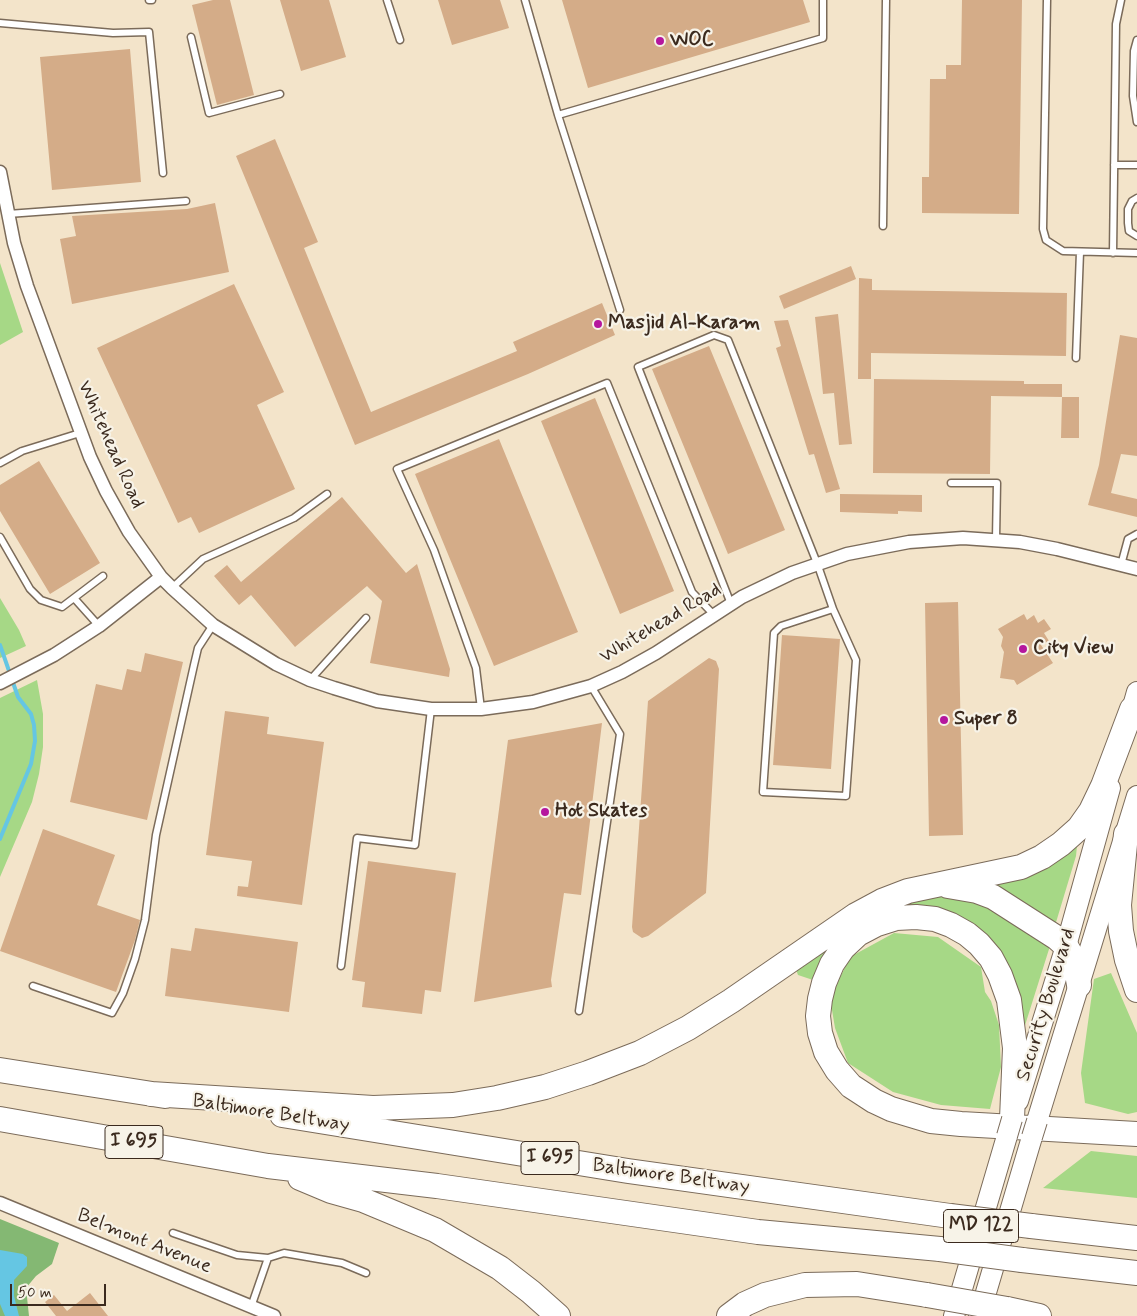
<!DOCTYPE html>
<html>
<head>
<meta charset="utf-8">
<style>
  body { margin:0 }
  #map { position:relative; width:1137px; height:1316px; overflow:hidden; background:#f3e4ca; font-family:Mynerve,sans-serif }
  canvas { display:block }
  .scale { position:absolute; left:10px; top:1284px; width:96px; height:22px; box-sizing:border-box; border:2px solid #3b2a1e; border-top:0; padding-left:6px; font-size:15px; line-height:18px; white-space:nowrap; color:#3b2a1e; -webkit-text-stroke:4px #f7f3e8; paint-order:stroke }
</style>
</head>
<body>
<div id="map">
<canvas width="1137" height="1316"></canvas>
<div class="scale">50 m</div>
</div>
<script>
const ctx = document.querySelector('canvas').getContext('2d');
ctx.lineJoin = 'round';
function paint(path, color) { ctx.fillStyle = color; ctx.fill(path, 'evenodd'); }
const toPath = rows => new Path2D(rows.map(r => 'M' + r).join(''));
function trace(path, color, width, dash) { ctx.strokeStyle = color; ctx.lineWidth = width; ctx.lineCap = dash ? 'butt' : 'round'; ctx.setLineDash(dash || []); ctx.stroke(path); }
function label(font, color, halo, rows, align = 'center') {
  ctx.font = font + ' Mynerve,sans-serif'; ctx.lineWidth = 4.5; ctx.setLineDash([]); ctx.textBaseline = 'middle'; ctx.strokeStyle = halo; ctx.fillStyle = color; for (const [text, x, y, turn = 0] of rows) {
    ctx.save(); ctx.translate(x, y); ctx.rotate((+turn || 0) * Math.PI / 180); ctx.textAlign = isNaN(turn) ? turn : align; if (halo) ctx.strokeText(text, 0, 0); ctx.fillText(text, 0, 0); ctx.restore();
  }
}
paint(toPath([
  [0,263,23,332,0,345],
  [0,598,19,630,26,646,0,658],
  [37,680,43,714,43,747,39,774,32,802,0,877,0,698],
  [1075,841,1077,846,1076,856,1054,929,976,884],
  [947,893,999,909,1050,946,1021,1038,1002,961,910,911,813,980,798,975,794,964,918,896],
  [894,933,938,937,981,967,985,992,991,1001,999,1025,1001,1067,990,1109,941,1105,893,1092,848,1063,835,1028,830,998,850,957],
  [1111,973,1137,1033,1137,1112,1128,1114,1085,1103,1081,1073,1094,979],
  [1091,1151,1137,1156,1137,1198,1043,1188]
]), '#a6d886');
paint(toPath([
  [0,1219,59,1243,52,1264,36,1276,26,1288,29,1316,0,1316]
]), '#84b873');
paint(toPath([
  [0,1250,23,1254,27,1257,27,1266,14,1280,14,1296,19,1316,5,1316,0,1304]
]), '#65c6e3');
trace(toPath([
  [0,645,18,697,31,714,34,725,35,741,31,764,0,839]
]), '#65c6e3', 4);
paint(toPath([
  [213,0,230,0,254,95,217,105,192,5],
  [280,0,329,0,346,57,301,71],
  [438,0,500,0,509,28,452,45],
  [562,0,803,0,810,22,588,88],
  [962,0,1022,0,1019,214,922,213,922,177,929,177,930,79,946,79,946,65,961,65],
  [130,49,141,182,52,190,40,57],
  [275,139,318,242,304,248,371,412,517,351,513,342,602,303,615,335,528,374,355,445,236,156],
  [215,203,229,272,72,304,60,239,76,236,72,216,187,209],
  [851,266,856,279,784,309,779,296],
  [859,278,872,279,872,290,1067,293,1066,356,871,353,871,379,858,379],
  [234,284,284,392,257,405,295,489,199,533,191,517,178,523,97,348],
  [838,314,852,444,839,445,834,393,823,394,815,317],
  [788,320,840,489,826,493,814,454,809,455,776,348,781,346,774,321],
  [1120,335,1137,338,1137,456,1121,454,1111,493,1137,499,1137,517,1088,505,1099,465],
  [709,346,785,530,728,554,652,369],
  [874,379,1024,381,1024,384,1062,384,1062,397,991,396,990,474,873,473],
  [1062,397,1079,397,1079,438,1061,438],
  [595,398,674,591,620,614,541,421],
  [499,439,578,632,494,666,415,474],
  [39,461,100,563,50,594,0,511,0,485],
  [840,494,922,495,922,512,898,511,898,514,840,512],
  [342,497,406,573,417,564,450,669,449,677,370,663,382,601,367,586,295,647,251,595,239,605,214,576,227,565,241,582],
  [958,602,963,835,929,836,925,603],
  [1024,614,1027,620,1034,615,1038,623,1044,619,1051,629,1044,633,1049,641,1041,645,1053,663,1017,685,1014,680,1000,678,1004,652,1001,646,1003,637,998,629],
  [782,635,840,639,831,769,773,765],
  [145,653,183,662,147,820,70,802,96,684,122,690,127,669,141,672],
  [709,658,716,661,719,669,706,893,648,936,642,938,633,932,632,927,648,701],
  [225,711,269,717,267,734,324,742,302,905,237,896,238,886,248,887,252,861,206,855],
  [602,723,581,895,564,893,551,980,552,987,474,1002,508,740],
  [43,829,115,855,97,905,140,920,135,940,116,992,0,951],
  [368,861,456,873,441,992,425,990,422,1014,362,1007,365,982,352,980],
  [195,928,298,942,289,1012,165,996,171,948,191,951],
  [90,1293,108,1316,56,1316,45,1302,54,1295,67,1311]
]), '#d4ac88');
const lane = toPath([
  [149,0,152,0],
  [387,0,400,40],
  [525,0,558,115,620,310],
  [1047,0,1043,229,1046,240,1063,251,1137,253],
  [0,23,113,33,149,32,163,173],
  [191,37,209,113,280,94],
  [1137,40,1134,51,1133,96,1137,122],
  [558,115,823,38,823,0],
  [1114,165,1137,165],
  [1137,198,1132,201,1128,209,1128,223,1129,231,1137,236],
  [8,214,186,201],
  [883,226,886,0],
  [1113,253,1116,24,1121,0],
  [1076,358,1080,252],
  [0,463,22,451,80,433],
  [951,483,997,483,996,539],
  [0,537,30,589,41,600,62,607,103,576],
  [1121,565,1128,539,1137,534],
  [172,588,203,559,294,518,327,494],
  [74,598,99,626],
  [731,604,638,367,714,335,728,340,817,563,833,609,856,660,846,796,763,792,774,633,781,626,833,609],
  [310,680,366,618],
  [481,709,476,668,434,550,397,469,607,383,692,592,714,615],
  [341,966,357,838,415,845,431,709],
  [33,986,112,1013,123,993,135,959,145,920,156,835,194,665,198,648,213,625],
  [579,1011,620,734,591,686],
  [173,1233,237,1255,268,1258],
  [251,1307,268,1258,284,1253,342,1263,366,1273]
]);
const street = toPath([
  [0,172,14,243,27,286,90,457,106,491,129,532,161,577,172,588,213,625,276,664,310,680,334,688,377,701,431,709,481,709,533,702,591,686,622,672,656,653,742,597,792,573,847,554,909,542,963,538,1020,542,1057,549,1137,569],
  [0,683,54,655,99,626,161,577],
  [0,1203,274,1316]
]);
const primary = toPath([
  [1128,724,1137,692],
  [1018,1101,1066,946,1110,788],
  [1037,1121,1137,796],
  [954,1316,1007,1136],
  [979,1316,1032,1137]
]);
const highway = toPath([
  [1126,834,1119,905,1121,931,1127,960,1137,990],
  [948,886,977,891,993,897,1057,938,1066,946,1075,962,1079,985],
  [0,1070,165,1096],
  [151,1094,373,1108,453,1105,497,1098,545,1087,588,1073,640,1053,688,1028,731,1001,856,915,882,901,908,891,1021,867,1042,857,1061,844,1079,828,1091,811,1103,786,1132,709],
  [282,1115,628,1171,950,1216],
  [0,1119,268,1166,437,1186,758,1232,940,1249],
  [1012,1119,1015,1048,1009,1000,1000,975,991,958,979,944,967,934,951,925,935,919,916,917,896,918,877,924,858,934,843,948,832,964,824,983,820,999,818,1016,820,1033,826,1052,837,1070,851,1086,874,1101,891,1109,931,1121,961,1124,1137,1134],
  [300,1178,331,1191,363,1200,435,1230,500,1268,531,1292,558,1316],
  [1031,1226,1137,1238],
  [1022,1260,1137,1273],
  [1007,1309,1039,1316],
  [729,1316,745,1304,765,1295,805,1285,857,1284,927,1295]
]);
trace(lane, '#7b6b5a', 9);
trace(street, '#7b6b5a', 15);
trace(primary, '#7b6b5a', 22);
trace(highway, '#7b6b5a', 26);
trace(lane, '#fff', 6);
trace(street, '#fff', 12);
trace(primary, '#fff', 20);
trace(highway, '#fff', 24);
const primaryBridge = toPath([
  [1007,1136,1012,1119],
  [1032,1137,1037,1121]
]);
const highwayBridge = toPath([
  [950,1216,1031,1226],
  [940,1249,1022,1260],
  [927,1295,1007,1309]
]);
trace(primaryBridge, '#7b6b5a', 22, []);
trace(highwayBridge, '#7b6b5a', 26, []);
trace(primaryBridge, '#fff', 20);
trace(highwayBridge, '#fff', 24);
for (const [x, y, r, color] of [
  [660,41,5,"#b5179e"],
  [598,324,5,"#b5179e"],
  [1023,649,5,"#b5179e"],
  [944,720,5,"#b5179e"],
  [545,812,5,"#b5179e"]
]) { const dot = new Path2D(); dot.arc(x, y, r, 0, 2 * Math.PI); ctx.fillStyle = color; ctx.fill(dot); trace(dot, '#f7f3e8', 2); }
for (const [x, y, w] of [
  [134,1142,58],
  [550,1158,58],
  [981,1226,75]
]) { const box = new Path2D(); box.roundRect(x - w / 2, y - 16.5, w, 33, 4); ctx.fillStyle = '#f7f3e8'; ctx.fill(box); trace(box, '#3b2a1e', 1); }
label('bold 19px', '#3b2a1e', null, [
  ["I 695",134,1142],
  ["I 695",550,1158],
  ["MD 122",981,1226]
]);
label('bold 20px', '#3b2a1e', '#f7f3e8', [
  ["WOC",670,41],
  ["Masjid Al-Karam",608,324],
  ["City View",1033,649],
  ["Super 8",954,720],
  ["Hot Skates",555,812]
], 'left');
label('20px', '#3b2a1e', '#f7f3e8', [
  ["Whitehead Road",110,445,66],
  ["Whitehead Road",661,624,-31],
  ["Security Boulevard",1047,1005,-73],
  ["Baltimore Beltway",271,1114,9],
  ["Baltimore Beltway",671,1177,8],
  ["Belmont Avenue",144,1242,22]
]);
</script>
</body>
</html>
